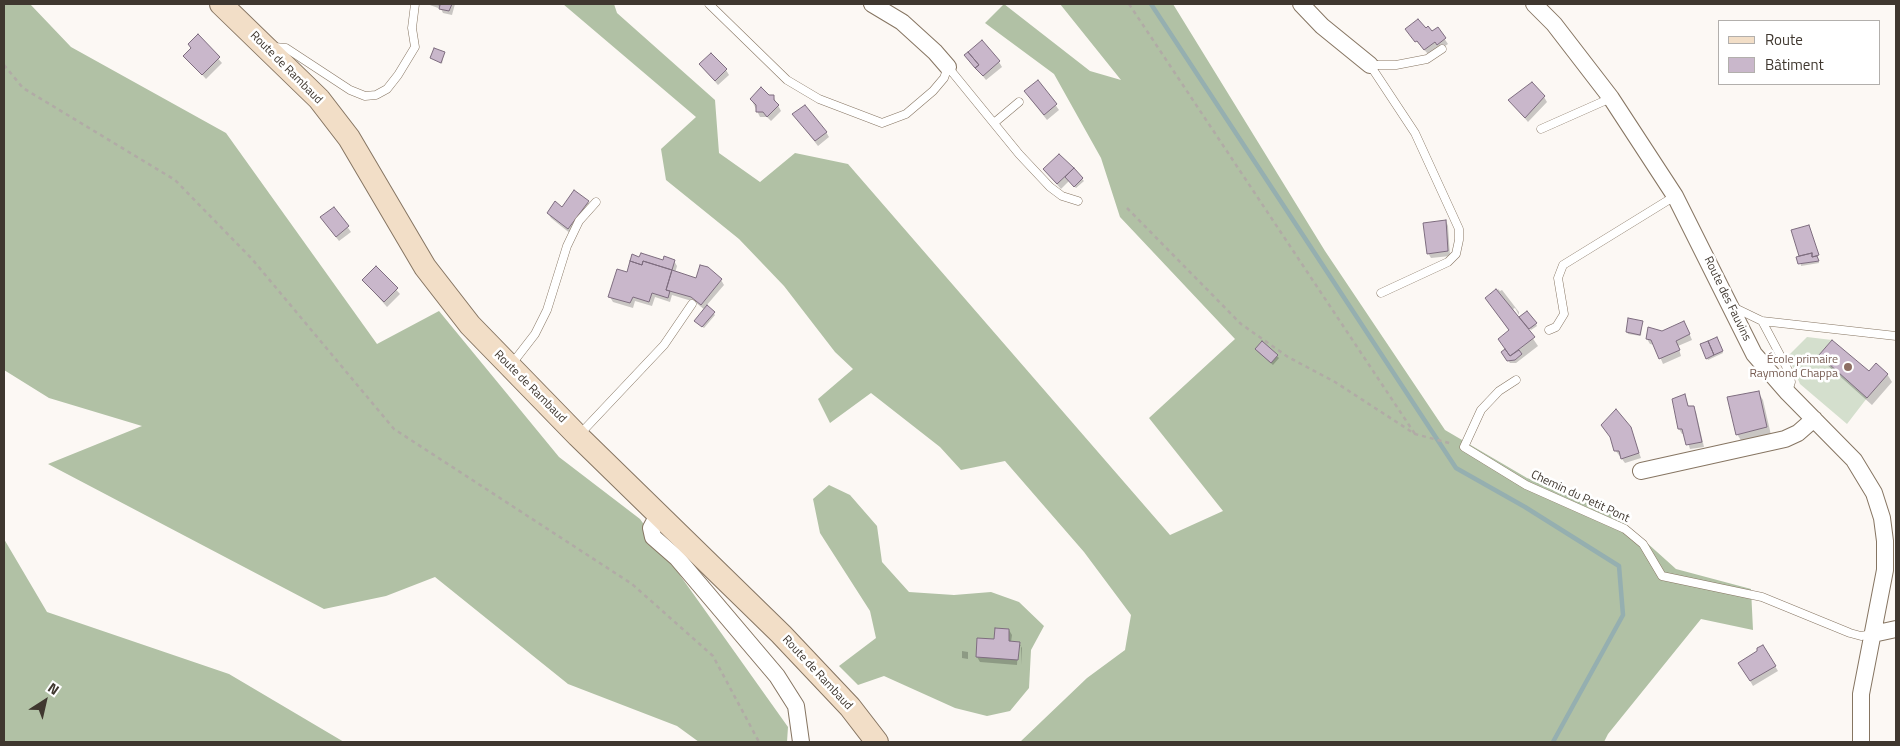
<!DOCTYPE html>
<html>
<head>
<meta charset="utf-8">
<style>
  body { margin:0 }
  #map { position:relative; width:1900px; height:746px; overflow:hidden; background:#fcf8f4; font-family:"Titillium Web",sans-serif }
  canvas { display:block }
  .frame { position:absolute; inset:0; border:5px solid #3f372f; pointer-events:none }
  .legend { position:absolute; left:1718px; top:20px; width:162px; height:65px; box-sizing:border-box; background:#fff; border:1px solid #b2afac; margin:0; padding:6px 9px; list-style:none; font-size:15px; color:#3f372f }
  .legend li { display:flex; align-items:center; gap:10px; height:25px }
  .legend b { width:25px; border:1px solid #b2afac }
  .north { position:absolute; left:20px; top:676px; width:50px; height:50px; -webkit-text-stroke:4px #fff; paint-order:stroke; rotate:35deg; font-size:14px; font-weight:700; line-height:20px; text-align:center; color:#3f372f }
  .north::after { content:''; display:block; margin:auto; width:18px; height:22px; background:#3f372f; clip-path:polygon(50% 0,100% 100%,50% 72%,0 100%) }
</style>
</head>
<body>
<div id="map">
<canvas width="1900" height="746"></canvas>
<div class="frame"></div>
<ul class="legend">
<li><b style="height:6px;background:#f2dec7"></b>Route</li>
<li><b style="height:14px;background:#c9b7cb"></b>Bâtiment</li>
</ul>
<div class="north">N</div>
</div>
<script>
const ctx = document.querySelector('canvas').getContext('2d');
ctx.lineJoin = 'round';
function paint(path, color) { ctx.fillStyle = color; ctx.fill(path, 'evenodd'); }
const toPath = rows => new Path2D(rows.map(r => 'M' + r).join(''));
function trace(path, color, width, dash) { ctx.strokeStyle = color; ctx.lineWidth = width; ctx.lineCap = dash ? 'butt' : 'round'; ctx.setLineDash(dash || []); ctx.stroke(path); }
function label(font, color, halo, rows, align = 'center') {
  ctx.font = font + ' "Titillium Web",sans-serif'; ctx.lineWidth = 5; ctx.setLineDash([]); ctx.textBaseline = 'middle'; ctx.strokeStyle = halo; ctx.fillStyle = color; for (const [text, x, y, turn = 0] of rows) {
    ctx.save(); ctx.translate(x, y); ctx.rotate((+turn || 0) * Math.PI / 180); ctx.textAlign = isNaN(turn) ? turn : align; if (halo) ctx.strokeText(text, 0, 0); ctx.fillText(text, 0, 0); ctx.restore();
  }
}
paint(toPath([
  [1807,337,1832,340,1819,355,1867,398,1847,424,1800,384,1788,356]
]), '#d4dfcd');
paint(toPath([
  [4,4,30,4,71,47,226,133,377,344,439,311,559,457,640,519,788,727,787,742,699,742,677,726,568,684,435,577,386,596,324,609,48,464,142,426,49,398,4,370],
  [563,4,614,4,617,13,715,100,719,153,760,182,795,153,848,164,1170,535,1223,511,1149,418,1235,339,1120,217,1101,158,1054,74,985,23,1004,4,1090,71,1121,80,1060,4,1173,4,1325,251,1445,430,1527,478,1607,507,1676,569,1751,589,1753,630,1701,619,1608,734,1604,742,1020,742,1087,678,1125,650,1131,615,1084,552,1005,461,961,470,940,447,871,393,830,423,818,399,853,369,835,352,784,286,739,239,666,180,661,149,696,117],
  [829,485,850,495,877,526,882,562,909,592,954,595,991,592,1019,602,1044,626,1031,650,1029,688,1010,711,987,716,955,708,884,676,858,685,839,666,876,638,870,611,820,533,813,499],
  [4,539,47,612,229,674,344,742,4,742]
]), '#b1c1a5');
paint(toPath([
  [427,4,455,4,452,15,443,13,441,9],
  [1437,28,1448,44,1441,49,1439,47,1428,54,1410,34,1425,30,1431,33],
  [198,36,222,63,206,79,185,56,192,49],
  [444,53,442,64,432,58],
  [999,62,1002,67,986,80,978,70],
  [700,65,726,70,729,75,718,85],
  [1038,81,1059,110,1047,120,1028,96],
  [773,96,781,111,771,121,767,117,760,117,751,99],
  [1544,97,1547,102,1528,122,1510,101],
  [797,119,826,132,829,137,818,146],
  [1059,155,1084,181,1076,188,1069,181,1061,189,1044,170],
  [588,202,591,207,571,234,551,218,548,213],
  [334,208,351,232,339,241,325,223],
  [1446,221,1448,226,1450,256,1431,258,1428,253],
  [1809,226,1819,263,1801,266,1800,255],
  [664,261,674,261,677,266,675,273,696,280,721,280,724,285,706,306,715,315,704,328,697,323,705,310,695,302,672,295,670,302,655,297,652,306,635,301,633,308,613,302,610,297,628,274],
  [376,268,400,294,387,307,363,280],
  [1498,289,1500,291,1502,290,1519,312,1519,315,1515,308,1513,309,1538,346,1516,363,1510,363,1502,352,1506,350,1509,331,1487,299],
  [1522,319,1536,324,1537,326,1531,330],
  [1642,322,1641,336,1628,334,1627,332],
  [1687,328,1692,340,1678,346,1681,356,1663,364,1655,345,1650,344,1647,339,1662,332],
  [1717,338,1723,353,1708,360,1707,358],
  [1262,342,1279,358,1273,365,1257,351],
  [1820,355,1869,373,1887,374,1892,382,1872,405,1825,363],
  [1758,392,1763,400,1771,435,1742,442,1737,434],
  [1684,396,1689,407,1693,407,1696,412,1704,447,1690,449,1685,434,1682,434,1679,429],
  [1630,427,1641,458,1625,463,1615,450],
  [1009,630,1012,635,1011,642,1019,643,1022,648,1021,665,1021,646,1018,646,1017,665,980,662,977,657],
  [1763,646,1778,671,1753,686,1740,663,1759,652],
  [962,651,968,652,968,659,962,658]
]), '#0003');
trace(toPath([
  [1151,4,1456,468,1525,507,1619,566,1623,615,1553,742]
]), '#95afb0', 4.5);
const building = toPath([
  [435,4,452,4,449,11,439,9,440,5,435,4],
  [1418,19,1426,28,1428,26,1432,31,1438,27,1446,38,1437,45,1435,42,1424,50,1417,41,1415,42,1405,29,1418,19],
  [198,34,220,57,202,75,183,56,191,48,188,44,198,34],
  [982,40,1000,61,983,76,975,68,979,65,968,52,982,40],
  [434,48,445,52,441,63,430,58,434,48],
  [968,52,979,65,975,68,964,55,968,52],
  [711,53,727,69,715,81,699,64,711,53],
  [1038,80,1057,104,1044,115,1024,91,1038,80],
  [1532,82,1545,96,1525,118,1508,100,1532,82],
  [761,87,769,95,774,95,774,100,779,105,767,117,763,112,756,112,756,105,750,99,761,87],
  [805,105,827,132,815,141,792,114,805,105],
  [1059,154,1074,168,1057,184,1043,169,1059,154],
  [1074,168,1083,178,1074,187,1065,177,1074,168],
  [574,190,589,201,568,229,547,213,555,201,562,207,574,190],
  [334,207,349,226,336,237,320,217,334,207],
  [1446,220,1448,251,1427,254,1423,223,1446,220],
  [1809,225,1819,255,1812,257,1812,253,1799,256,1791,230,1809,225],
  [641,253,663,260,664,256,675,260,672,270,643,261,642,265,630,261,632,254,639,257,641,253],
  [1812,253,1812,257,1817,256,1819,261,1798,264,1796,257,1812,253],
  [630,261,642,265,643,261,672,270,666,290,670,291,668,298,652,293,649,302,633,297,630,303,608,297,617,269,627,272,630,261],
  [700,265,708,267,722,279,701,305,691,297,666,290,672,270,696,278,700,265],
  [376,266,398,288,384,302,362,280,376,266],
  [1496,289,1535,337,1510,356,1498,339,1509,330,1485,298,1496,289],
  [707,305,715,312,702,327,694,321,707,305],
  [1527,311,1537,323,1529,329,1519,317,1527,311],
  [1628,318,1643,321,1640,335,1626,332,1628,318],
  [1684,321,1690,334,1676,341,1680,350,1659,359,1651,340,1646,339,1648,327,1662,331,1684,321],
  [1717,337,1723,351,1714,355,1708,341,1717,337],
  [1832,340,1869,371,1876,363,1888,374,1867,398,1819,355,1832,340],
  [1262,341,1278,355,1271,363,1255,349,1262,341],
  [1708,341,1714,355,1706,359,1700,344,1708,341],
  [1505,349,1510,356,1519,350,1522,354,1515,360,1507,361,1501,352,1505,349],
  [1759,391,1767,427,1736,435,1727,397,1759,391],
  [1685,394,1688,406,1694,406,1702,442,1686,445,1682,429,1678,429,1672,399,1685,394],
  [1616,409,1631,427,1639,453,1621,459,1619,451,1614,451,1610,437,1601,425,1616,409],
  [995,628,1009,629,1009,641,1020,642,1018,660,976,657,977,638,994,639,995,628],
  [1763,645,1776,666,1750,681,1738,663,1757,651,1757,648,1763,645]
]);
paint(building, '#c9b7cb');
trace(building, '#7e6d7f', 1);
const lane = toPath([
  [709,4,787,80,819,99,882,123,906,114,933,91,944,78,948,67],
  [274,47,286,48,350,90,365,96,376,95,387,89,398,75,415,47,412,28,415,4],
  [1370,65,1415,133,1459,229,1459,240,1456,254,1448,262,1381,293],
  [1370,65,1396,65,1427,59,1442,49],
  [948,67,1019,154,1050,187,1062,196,1078,201],
  [994,123,1019,102],
  [1541,129,1611,98],
  [1733,307,1762,321,1896,336],
  [1762,321,1788,370,1791,382,1788,391],
  [1549,330,1556,327,1564,314,1558,278,1563,265,1675,196],
  [511,365,535,334,547,310,567,246,579,221,596,202],
  [1516,380,1499,391,1481,410,1464,447,1526,485,1625,529,1643,544,1662,576,1762,597,1850,633,1861,636,1873,634],
  [580,434,664,345,692,304]
]);
const street = toPath([
  [872,4,902,22,935,52,948,67],
  [1301,4,1322,26,1370,65],
  [1534,4,1554,24,1611,98,1675,196,1754,354,1788,393,1854,460,1874,493,1882,518,1885,541,1885,570,1861,694,1861,742],
  [1641,471,1785,439,1798,433,1814,419],
  [659,513,651,528,653,537,677,558,777,676,796,706,801,742],
  [1873,634,1896,629]
]);
const secondary = toPath([
  [221,4,319,99,349,138,425,267,470,325,578,436,781,634,850,707,877,742]
]);
trace(lane, '#867562', 9);
trace(street, '#867562', 18);
trace(secondary, '#867562', 24);
trace(toPath([
  [1129,4,1415,434],
  [4,65,23,88,175,180,252,259,394,429,632,584,713,656,759,742],
  [1127,208,1241,324,1288,357,1335,382,1415,434,1453,444]
]), '#b1aba6', 2.5, [4, 4]);
trace(lane, '#fff', 8);
trace(street, '#fff', 16);
trace(secondary, '#f2dec7', 22);
for (const [x, y, r, color] of [
  [1848,367,5,"#8d6e63"]
]) { const dot = new Path2D(); dot.arc(x, y, r, 0, 2 * Math.PI); ctx.fillStyle = color; ctx.fill(dot); trace(dot, '#fff', 2); }
label('12px', '#3f372f', '#fff', [
  ["Route de Rambaud",286,68,45],
  ["Route des Fauvins",1727,299,64],
  ["Route de Rambaud",530,387,45],
  ["Chemin du Petit Pont",1580,497,25],
  ["Route de Rambaud",817,673,47]
]);
label('12px', '#785e54', '#fff', [
  ["École primaire",1838,360],
  ["Raymond Chappa",1838,374]
], 'right');
</script>
</body>
</html>
